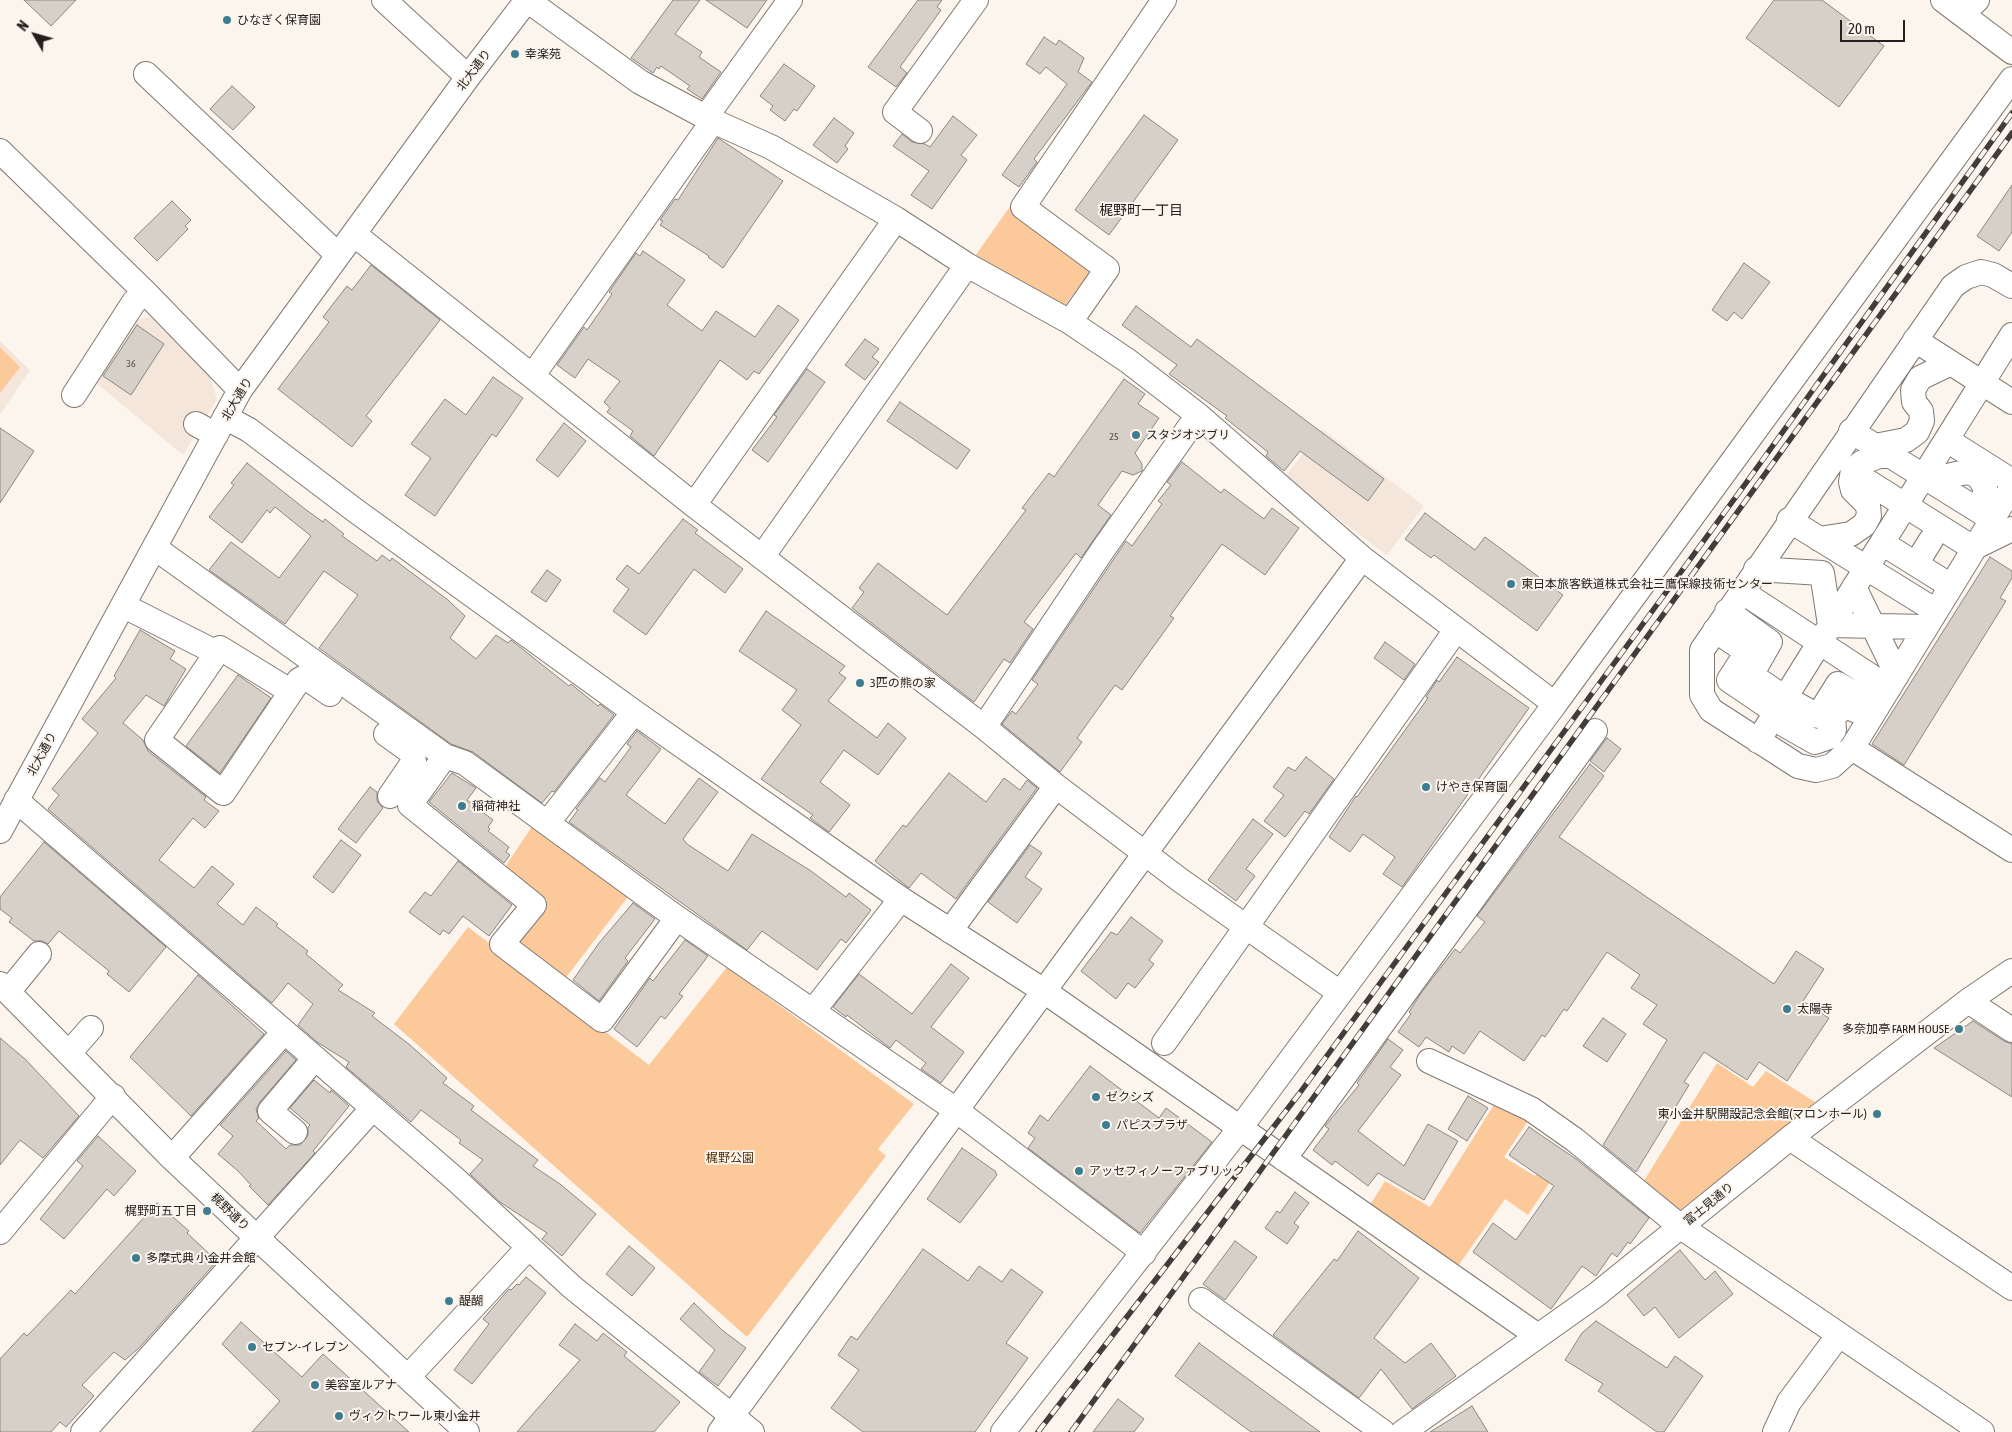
<!DOCTYPE html>
<html>
<head>
<meta charset="utf-8">
<style>
  body { margin:0 }
  #map { position:relative; width:2012px; height:1432px; overflow:hidden; background:#fcf5ee; font-family:"Asap Condensed",sans-serif }
  canvas { display:block }
  .north { position:absolute; left:10px; top:10px; width:50px; height:50px; -webkit-text-stroke:4px #fcf5ee; paint-order:stroke; rotate:308deg; font-size:14px; font-weight:700; line-height:20px; text-align:center; color:#23201e }
  .north::after { content:''; display:block; margin:auto; width:18px; height:22px; background:#23201e; clip-path:polygon(50% 0,100% 100%,50% 72%,0 100%) }
  .scale { position:absolute; left:1840px; top:20px; width:65px; height:22px; box-sizing:border-box; border:2px solid #23201e; border-top:0; padding-left:6px; font-size:15px; line-height:18px; white-space:nowrap; color:#23201e; -webkit-text-stroke:4px #fcf5ee; paint-order:stroke }
</style>
</head>
<body>
<div id="map">
<canvas width="2012" height="1432"></canvas>
<div class="north">N</div>
<div class="scale">20 m</div>
</div>
<script>
const ctx = document.querySelector('canvas').getContext('2d');
ctx.lineJoin = 'round';
function paint(path, color) { ctx.fillStyle = color; ctx.fill(path, 'evenodd'); }
const toPath = rows => new Path2D(rows.map(r => 'M' + r).join(''));
function trace(path, color, width, dash) { ctx.strokeStyle = color; ctx.lineWidth = width; ctx.lineCap = dash ? 'butt' : 'round'; ctx.setLineDash(dash || []); ctx.stroke(path); }
function label(font, color, halo, rows, align = 'center') {
  ctx.font = font + ' "Asap Condensed","Noto Sans JP",sans-serif'; ctx.lineWidth = 4; ctx.setLineDash([]); ctx.textBaseline = 'middle'; ctx.strokeStyle = halo; ctx.fillStyle = color; for (const [text, x, y, turn = 0] of rows) {
    ctx.save(); ctx.translate(x, y); ctx.rotate((+turn || 0) * Math.PI / 180); ctx.textAlign = isNaN(turn) ? turn : align; if (halo) ctx.strokeText(text, 0, 0); ctx.fillText(text, 0, 0); ctx.restore();
  }
}
paint(toPath([
  [151,317,210,377,217,399,183,455,95,382,137,319],
  [0,341,30,370,0,415],
  [1322,429,1424,506,1387,555,1284,478]
]), '#f4e6da');
paint(toPath([
  [1011,205,1092,269,1062,309,975,256],
  [0,347,20,367,0,393],
  [533,825,630,894,564,980,514,941,547,900,505,867],
  [468,927,649,1065,727,967,914,1104,878,1149,886,1156,747,1337,394,1024],
  [1717,1063,1753,1087,1766,1071,1815,1102,1679,1211,1642,1184],
  [1497,1100,1528,1121,1504,1157,1535,1176,1554,1150,1566,1158,1528,1215,1505,1199,1456,1269,1368,1208,1385,1181,1430,1207]
]), '#fcc99a');
const building = toPath([
  [24,0,76,0,51,26,24,0],
  [673,0,700,0,675,34,702,52,699,57,721,72,702,99,687,89,690,86,661,66,659,69,657,67,653,73,631,58,673,0],
  [706,0,767,0,747,28,706,0],
  [918,0,942,0,937,7,941,10,900,67,907,73,896,87,868,67,918,0],
  [1774,0,1822,0,1884,46,1839,107,1746,38,1774,0],
  [1044,37,1056,45,1059,40,1084,58,1078,72,1092,82,1034,159,1037,162,1019,187,1002,175,1067,84,1046,67,1040,74,1026,64,1044,37],
  [784,64,815,86,797,111,794,109,785,121,770,110,773,106,760,96,784,64],
  [232,86,255,107,233,130,210,109,232,86],
  [1144,115,1178,140,1109,235,1075,210,1144,115],
  [953,116,977,135,961,155,967,160,932,209,911,195,929,171,893,146,902,134,912,142,925,144,930,147,953,116],
  [834,118,854,133,845,146,848,149,837,163,813,145,834,118],
  [718,138,783,181,723,268,708,257,709,256,660,225,663,221,660,220,675,199,678,200,718,138],
  [2012,185,2012,232,1999,251,1977,236,2012,185],
  [172,201,191,220,185,226,188,229,157,261,134,238,172,201],
  [643,251,685,280,667,305,702,331,716,311,755,337,778,305,799,320,759,374,754,371,747,380,720,360,654,456,630,436,633,431,607,412,610,408,604,402,620,381,588,359,575,378,557,365,584,327,587,330,606,303,612,294,609,292,636,253,640,256,643,251],
  [1744,263,1770,282,1742,319,1734,312,1727,321,1712,310,1744,263],
  [371,265,440,320,366,416,372,421,352,447,278,389,329,322,323,317,347,286,352,290,371,265],
  [1136,306,1191,347,1197,339,1384,479,1368,501,1300,451,1284,471,1266,456,1268,452,1225,418,1227,416,1169,374,1177,365,1122,325,1136,306],
  [137,325,164,344,131,395,103,376,137,325],
  [865,339,879,349,872,357,879,362,865,380,845,365,865,339],
  [807,369,825,382,768,462,752,450,777,417,774,415,807,369],
  [493,377,523,398,496,437,492,434,435,516,405,495,431,458,411,444,445,399,466,415,493,377],
  [1124,379,1145,394,1138,404,1159,418,1135,453,1142,464,1142,471,1133,475,1122,471,1098,505,1111,515,1081,558,1076,553,1024,622,1033,629,1010,663,1004,659,974,702,852,608,864,592,859,588,878,563,947,615,1026,510,1022,508,1049,473,1054,477,1124,379],
  [900,402,970,450,957,469,887,421,900,402],
  [564,423,586,441,558,477,536,460,564,423],
  [0,428,34,451,0,503,0,428],
  [1182,462,1221,493,1224,489,1264,519,1272,508,1299,528,1265,575,1222,544,1170,616,1174,618,1122,690,1115,685,1077,738,1082,742,1060,772,1002,724,1012,711,1016,714,1038,684,1032,680,1126,541,1132,546,1162,504,1158,501,1171,485,1167,482,1182,462],
  [247,463,305,509,323,522,325,519,344,534,342,536,377,561,382,555,390,561,392,558,448,600,465,616,450,638,476,659,496,635,508,643,511,640,569,686,571,684,598,706,600,704,614,715,554,792,552,791,542,803,473,752,451,744,319,648,358,595,324,571,285,624,209,570,231,542,279,578,311,536,275,507,270,513,267,510,242,543,209,517,234,485,231,483,247,463],
  [1425,513,1475,550,1485,537,1563,595,1537,631,1434,555,1431,558,1405,539,1425,513],
  [683,519,698,530,695,533,743,569,725,593,694,569,646,635,613,611,629,589,616,579,627,565,639,574,683,519],
  [1990,557,2012,571,2012,578,2000,598,2006,601,1904,765,1872,744,1990,557],
  [547,570,561,580,546,602,531,592,547,570],
  [766,611,845,666,839,673,846,678,828,701,877,738,888,723,906,738,878,775,844,750,820,782,850,805,829,832,810,818,813,815,761,779,801,725,782,710,797,690,739,651,766,611],
  [140,630,175,651,170,659,186,669,164,706,146,695,123,723,143,740,148,751,206,797,204,800,219,811,205,828,193,818,159,860,194,888,212,866,234,884,217,904,243,925,256,907,278,924,276,926,308,951,306,954,343,985,338,990,375,1013,372,1016,410,1045,447,1078,443,1083,474,1106,471,1110,538,1160,533,1166,560,1184,596,1214,562,1256,542,1239,547,1233,500,1202,470,1174,483,1160,459,1143,461,1140,421,1110,411,1122,346,1067,349,1062,317,1042,298,1025,313,1004,288,983,272,1003,48,809,59,795,52,789,98,733,82,719,116,678,114,676,140,630],
  [1385,642,1415,664,1404,680,1374,658,1385,642],
  [1457,657,1529,708,1402,887,1383,874,1395,857,1363,834,1350,852,1329,837,1356,796,1357,797,1428,698,1426,697,1437,680,1439,682,1457,657],
  [238,675,271,698,220,773,186,746,238,675],
  [637,731,661,749,626,795,665,824,699,778,718,792,683,839,687,844,728,871,752,834,811,871,846,897,849,893,871,910,846,943,841,939,817,970,762,931,747,950,569,822,578,810,576,809,600,778,605,782,631,747,627,744,637,731],
  [1607,738,1621,749,1604,772,1590,761,1607,738],
  [1306,757,1334,779,1309,814,1305,811,1285,837,1264,821,1284,795,1273,787,1288,767,1295,771,1306,757],
  [1590,764,1604,776,1559,837,1774,984,1796,951,1824,969,1803,1001,1829,1018,1787,1081,1759,1062,1747,1080,1704,1052,1684,1082,1689,1085,1636,1172,1603,1145,1667,1040,1643,1024,1657,1005,1631,988,1640,975,1607,952,1567,1011,1564,1009,1545,1037,1542,1035,1524,1061,1480,1031,1464,1054,1452,1046,1449,1052,1426,1037,1419,1047,1398,1032,1411,1014,1409,1012,1421,993,1455,949,1460,953,1485,922,1477,916,1590,764],
  [452,773,476,788,467,800,493,820,488,827,490,829,488,831,509,847,506,852,510,855,504,863,429,802,452,773],
  [949,773,986,802,1004,778,1020,790,1027,780,1037,788,956,899,921,873,909,888,875,861,903,825,906,827,949,773],
  [370,787,377,792,377,801,383,808,356,843,338,829,370,787],
  [1253,819,1273,834,1246,869,1255,876,1236,901,1208,880,1253,819],
  [341,840,361,855,333,893,313,877,341,840],
  [44,842,166,947,129,992,107,974,109,971,59,931,48,944,42,941,34,941,9,922,12,918,0,909,0,897,44,842],
  [1030,845,1042,853,1025,877,1042,889,1017,923,988,902,1030,845],
  [458,861,512,905,489,936,463,916,449,934,443,930,440,935,409,912,425,892,431,896,458,861],
  [633,903,655,919,625,958,628,961,599,1001,573,980,599,943,633,903],
  [1131,917,1163,941,1149,960,1154,964,1135,988,1128,983,1116,999,1081,971,1111,932,1117,935,1131,917],
  [685,940,708,956,679,994,683,996,665,1019,661,1016,637,1047,614,1029,650,978,653,981,685,940],
  [951,964,969,978,931,1027,964,1052,941,1083,921,1069,926,1063,896,1040,890,1048,847,1015,846,1017,833,1007,859,974,912,1014,951,964],
  [198,975,264,1034,191,1116,130,1057,198,975],
  [1603,1018,1626,1034,1607,1062,1583,1046,1603,1018],
  [1973,1021,2004,1041,2012,1044,2012,1097,1934,1048,1973,1021],
  [0,1038,25,1059,79,1116,43,1158,20,1140,0,1165,0,1038],
  [1388,1039,1403,1050,1390,1067,1401,1075,1358,1131,1404,1166,1428,1124,1458,1141,1424,1200,1378,1173,1368,1186,1335,1161,1332,1165,1313,1150,1329,1129,1325,1126,1359,1085,1357,1083,1388,1039],
  [286,1051,296,1060,260,1102,256,1109,259,1118,256,1121,286,1149,290,1145,300,1145,308,1135,308,1127,310,1125,290,1108,314,1080,330,1093,331,1090,349,1106,313,1151,315,1153,268,1205,249,1186,251,1185,238,1171,218,1154,233,1136,220,1125,286,1051],
  [1090,1066,1159,1118,1166,1108,1212,1142,1140,1233,1028,1148,1035,1138,1028,1133,1040,1115,1048,1121,1090,1066],
  [1468,1096,1488,1108,1467,1141,1448,1129,1468,1096],
  [1529,1127,1576,1159,1649,1218,1630,1244,1628,1242,1617,1257,1612,1253,1596,1276,1582,1266,1551,1309,1473,1252,1493,1223,1516,1240,1554,1186,1509,1155,1529,1127],
  [98,1136,136,1171,114,1196,107,1189,64,1239,40,1219,83,1166,77,1161,98,1136],
  [962,1148,995,1171,997,1175,960,1223,927,1199,962,1148],
  [1295,1192,1309,1203,1294,1223,1299,1227,1287,1244,1265,1228,1277,1211,1280,1213,1295,1192],
  [157,1203,189,1231,187,1233,217,1261,139,1348,125,1360,114,1352,82,1385,94,1396,66,1427,60,1422,51,1432,0,1432,0,1359,24,1333,27,1336,71,1290,75,1294,157,1203],
  [1358,1231,1419,1278,1374,1338,1405,1363,1431,1343,1456,1376,1412,1409,1381,1369,1359,1398,1273,1335,1334,1259,1337,1261,1358,1231],
  [1235,1241,1257,1257,1225,1300,1203,1284,1235,1241],
  [629,1246,655,1268,632,1296,606,1274,629,1246],
  [923,1249,968,1281,979,1266,1002,1282,1011,1269,1043,1292,1006,1343,1028,1358,975,1432,863,1432,831,1408,859,1370,838,1355,851,1336,857,1340,923,1249],
  [1680,1250,1705,1280,1715,1271,1733,1294,1679,1338,1655,1307,1644,1316,1627,1295,1680,1250],
  [526,1277,546,1293,472,1384,454,1370,489,1324,483,1319,509,1289,511,1290,517,1284,519,1285,526,1277],
  [694,1303,722,1330,746,1348,718,1386,699,1372,715,1350,680,1319,694,1303],
  [1596,1321,1667,1368,1675,1356,1703,1376,1664,1432,1657,1432,1598,1391,1603,1384,1565,1360,1582,1333,1596,1321],
  [241,1322,302,1377,323,1354,409,1432,252,1432,280,1401,222,1344,241,1322],
  [575,1324,597,1341,603,1333,627,1352,624,1356,680,1402,654,1432,517,1432,580,1360,559,1345,575,1324],
  [1199,1343,1320,1432,1251,1432,1175,1376,1199,1343],
  [1118,1399,1144,1419,1134,1432,1093,1432,1118,1399],
  [1472,1406,1488,1432,1430,1432,1472,1406]
]);
paint(building, '#d7d0c9');
trace(building, '#8d8680', 1);
const minor = toPath([
  [384,0,468,77],
  [527,0,640,82,713,121,771,147,896,219,967,265,1070,322,1128,361,1198,415,1362,558,1555,704,1240,1128,1003,1432],
  [1943,0,2012,52],
  [1962,14,1977,0],
  [146,74,338,255],
  [706,117,790,0],
  [920,131,895,112,976,0],
  [0,151,145,292,240,390],
  [355,235,694,505,984,727,1056,786,1180,880,1340,993],
  [2012,286,1993,275,1981,272,1966,277,1953,286,1702,650,1702,695,1711,710,1798,766,1816,770,1832,766,1852,748,2012,487],
  [1070,322,1107,269,1023,207,1164,0],
  [1915,340,2012,402],
  [533,375,713,121],
  [74,395,134,302,145,292],
  [225,417,249,430,356,511,634,712,901,899,1044,991,1538,1336],
  [196,424,216,435],
  [1851,431,1992,519],
  [1947,440,2012,481],
  [1875,446,1906,440,1917,432,1922,421,1921,411,1914,402,1913,390,1920,378,1951,363],
  [1865,480,1973,548],
  [1930,480,1961,473,1970,472,1979,477,1985,487,1984,514],
  [694,505,896,219],
  [1789,520,1936,611],
  [1819,539,1851,534,1864,525,1869,516,1868,505,1853,490,1851,482,1853,470,1861,463,1879,456,1890,456],
  [1882,543,1951,586],
  [155,548,445,756,465,763,677,918,956,1110,1144,1253],
  [1973,548,2012,529],
  [762,557,967,265],
  [1916,564,1931,540],
  [1756,569,1822,573,1830,625,1926,627],
  [1854,587,1897,675],
  [1741,591,1889,688],
  [124,606,217,653],
  [1727,611,1770,642,1751,675,1785,698,1818,716,1838,684,1877,707],
  [1715,630,1747,652,1729,680,1776,712],
  [290,691,220,648,157,740,223,793,299,680,305,677,330,694],
  [1555,704,2012,79],
  [1773,718,1815,742,1829,737,1834,730,1833,716,1846,706,1871,717],
  [984,727,1104,548,1198,415],
  [386,734,411,752,414,761,390,796],
  [1758,741,2012,335],
  [1852,748,2012,850],
  [445,756,410,805,534,905,502,944,602,1020,677,918],
  [16,800,454,1178,572,1287,752,1432],
  [548,822,634,712],
  [0,831,240,390,468,77,527,0],
  [950,931,1056,786],
  [0,984,172,1158,256,1237,467,1432],
  [8,992,39,954],
  [1968,1001,2012,1030],
  [813,1011,901,899],
  [1164,1043,1456,630],
  [69,1053,91,1028],
  [1429,1061,1531,1109,1575,1140,1681,1227,1982,1432],
  [295,1132,270,1111,315,1058],
  [1790,1138,2012,1288],
  [172,1158,284,1032],
  [1284,1159,1595,731],
  [0,1232,113,1096],
  [1201,1300,1383,1432],
  [408,1377,528,1248],
  [83,1432,372,1109],
  [720,1432,1362,558],
  [1403,1432,1596,1295,1790,1138,1968,1001,2012,971],
  [1775,1432,1789,1402,1838,1336]
]);
trace(minor, '#807973', 26);
trace(minor, '#fff', 24);
const rail = toPath([
  [1038,1432,1299,1094,1746,483,2012,113],
  [1071,1432,2012,133]
]);
trace(rail, '#413d3a', 5.5);
trace(rail, '#fcf5ee', 4, [11]);
for (const [x, y, r, color] of [
  [227,20,5,"#3c7e8f"],
  [515,54,5,"#3c7e8f"],
  [1136,435,5,"#3c7e8f"],
  [1511,584,5,"#3c7e8f"],
  [860,683,5,"#3c7e8f"],
  [1426,787,5,"#3c7e8f"],
  [462,806,5,"#3c7e8f"],
  [1787,1009,5,"#3c7e8f"],
  [1959,1029,5,"#3c7e8f"],
  [1096,1097,5,"#3c7e8f"],
  [1877,1114,5,"#3c7e8f"],
  [1106,1125,5,"#3c7e8f"],
  [1079,1171,5,"#3c7e8f"],
  [207,1211,5,"#3c7e8f"],
  [136,1258,5,"#3c7e8f"],
  [449,1301,5,"#3c7e8f"],
  [252,1347,5,"#3c7e8f"],
  [315,1385,5,"#3c7e8f"],
  [339,1416,5,"#3c7e8f"]
]) { const dot = new Path2D(); dot.arc(x, y, r, 0, 2 * Math.PI); ctx.fillStyle = color; ctx.fill(dot); trace(dot, '#fcf5ee', 2); }
label('10px', '#504c49', null, [
  ["36",131,364],
  ["25",1114,437]
]);
label('12px', '#23201e', '#fcf5ee', [
  ["ひなぎく保育園",237,20],
  ["幸楽苑",525,54],
  ["スタジオジブリ",1146,435],
  ["東日本旅客鉄道株式会社三鷹保線技術センター",1521,584],
  ["3匹の熊の家",870,683],
  ["けやき保育園",1436,787],
  ["稲荷神社",472,806],
  ["太陽寺",1797,1009],
  ["多奈加亭 FARM HOUSE",1949,1029,"right"],
  ["ゼクシズ",1106,1097],
  ["東小金井駅開設記念会館(マロンホール)",1867,1114,"right"],
  ["パピスプラザ",1116,1125],
  ["アッセフィノーファブリック",1089,1171],
  ["梶野町五丁目",197,1211,"right"],
  ["多摩式典 小金井会館",146,1258],
  ["醍醐",459,1301],
  ["セブン-イレブン",262,1347],
  ["美容室ルアナ",325,1385],
  ["ヴィクトワール東小金井",349,1416]
], 'left');
label('12px', '#23201e', '#fcf5ee', [
  ["北大通り",474,70,-53],
  ["北大通り",237,399,-59],
  ["北大通り",42,754,-61],
  ["富士見通り",1709,1204,-39],
  ["梶野通り",230,1212,44]
]);
label('12px', '#4f2c02', '#fcf5ee', [
  ["梶野公園",730,1158]
]);
label('14px', '#23201e', '#fcf5ee', [
  ["梶野町一丁目",1141,211]
]);
</script>
</body>
</html>
